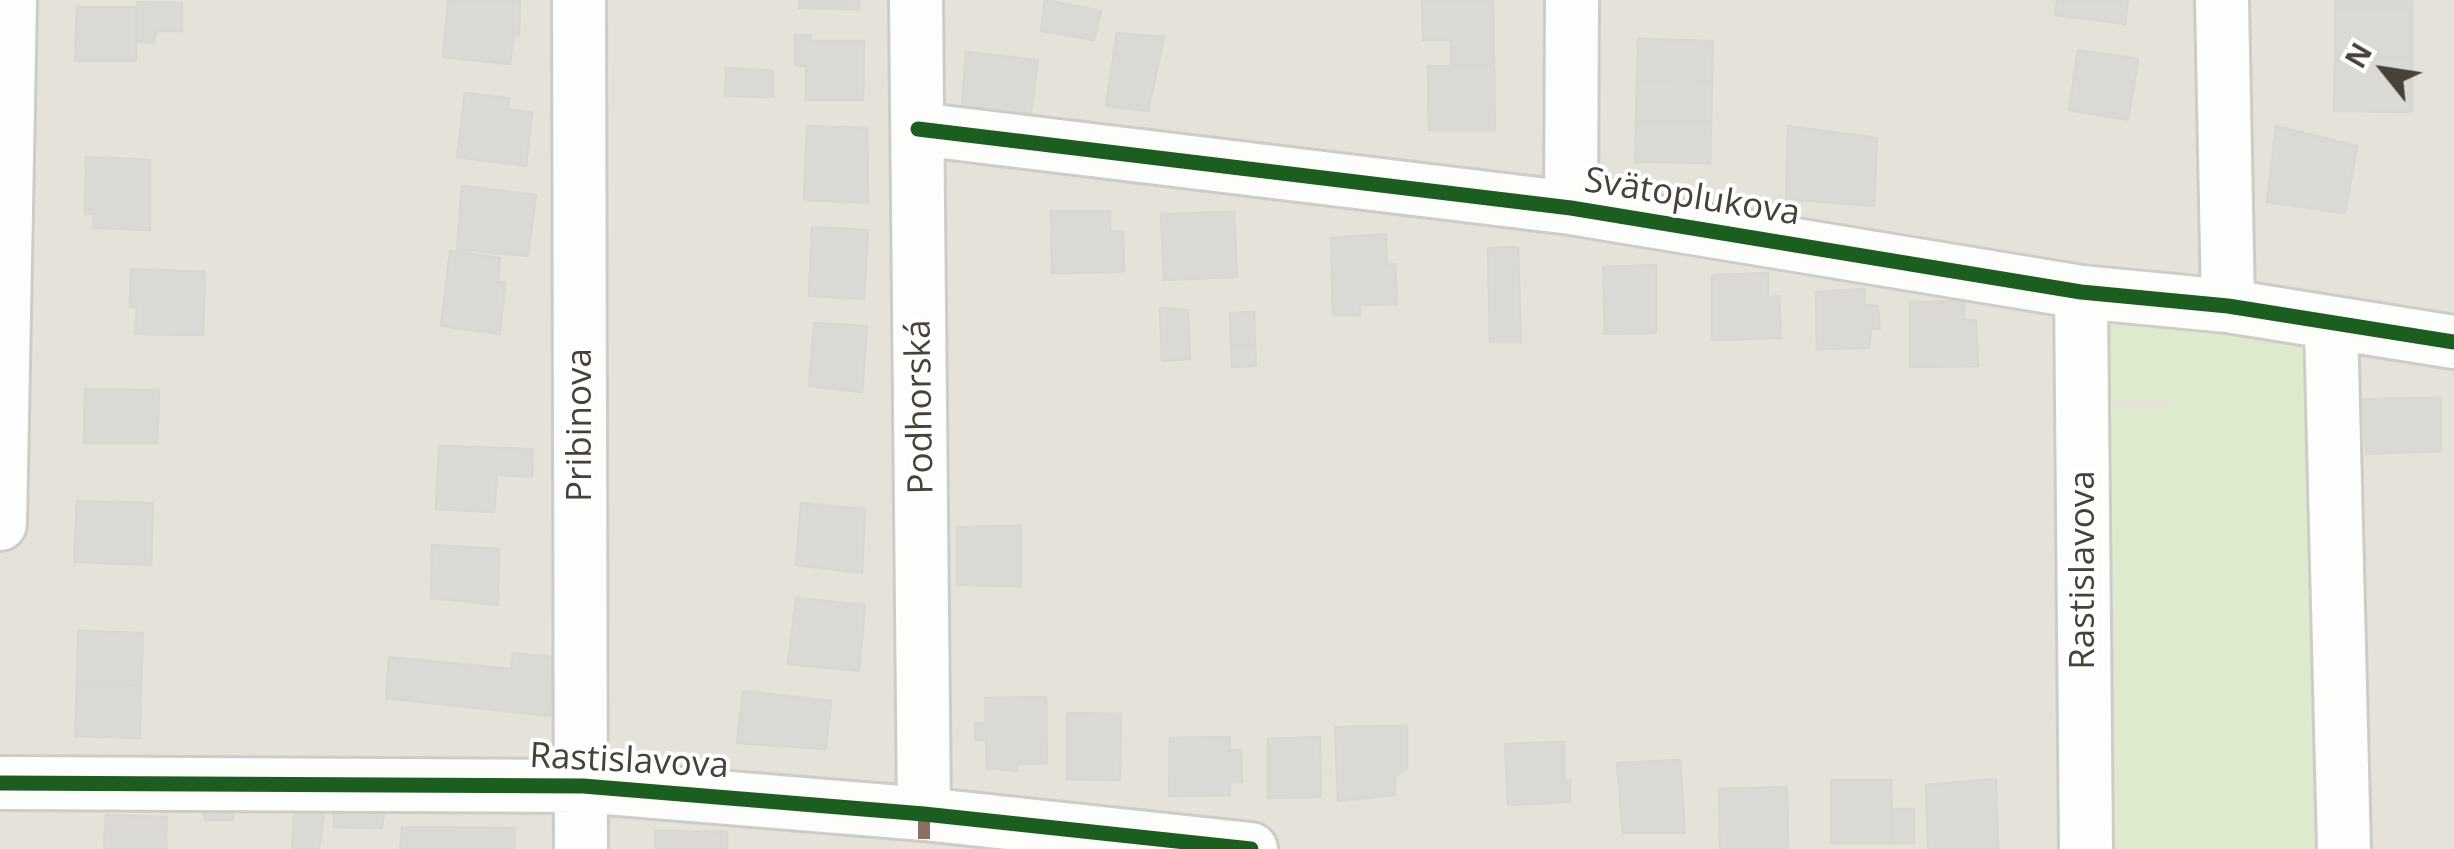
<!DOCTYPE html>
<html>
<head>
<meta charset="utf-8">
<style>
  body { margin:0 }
  #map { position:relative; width:2454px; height:849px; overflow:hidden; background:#f1f0ec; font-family:"Open Sans",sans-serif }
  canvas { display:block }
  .north { position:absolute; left:2334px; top:20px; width:100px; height:100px; -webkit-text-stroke:8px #fff; paint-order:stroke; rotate:300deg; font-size:28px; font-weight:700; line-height:40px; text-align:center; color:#474137 }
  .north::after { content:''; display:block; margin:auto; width:35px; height:45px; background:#474137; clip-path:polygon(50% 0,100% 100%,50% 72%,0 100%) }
</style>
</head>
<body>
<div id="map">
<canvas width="2454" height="849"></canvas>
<div class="north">N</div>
</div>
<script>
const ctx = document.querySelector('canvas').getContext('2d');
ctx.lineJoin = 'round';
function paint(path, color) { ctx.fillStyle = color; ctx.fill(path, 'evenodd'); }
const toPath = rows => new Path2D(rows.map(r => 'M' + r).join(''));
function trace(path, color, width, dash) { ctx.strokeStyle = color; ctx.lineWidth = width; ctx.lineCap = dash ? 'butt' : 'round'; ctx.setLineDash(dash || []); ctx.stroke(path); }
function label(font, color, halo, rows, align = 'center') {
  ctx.font = font + ' "Open Sans",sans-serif'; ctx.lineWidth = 8; ctx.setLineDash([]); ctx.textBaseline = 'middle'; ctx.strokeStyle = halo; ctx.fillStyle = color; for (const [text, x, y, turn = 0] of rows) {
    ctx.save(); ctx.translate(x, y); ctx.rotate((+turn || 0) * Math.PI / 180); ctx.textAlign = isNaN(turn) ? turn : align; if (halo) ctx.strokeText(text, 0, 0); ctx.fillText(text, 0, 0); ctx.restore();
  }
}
paint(toPath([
  [0,0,2454,0,2454,849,0,849]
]), '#e5e2d9');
paint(toPath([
  [2128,313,2299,341,2306,353,2327,849,2107,849,2101,408,2171,407,2170,400,2101,401,2104,341]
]), '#deeacd');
const building = toPath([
  [448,0,520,0,519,36,514,34,510,64,443,57,448,0],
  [799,0,859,0,859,9,799,8,799,0],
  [1045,0,1101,11,1094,40,1041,31,1045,0],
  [1422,0,1493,0,1494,65,1451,65,1451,40,1423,40,1422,0],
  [2057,0,2128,0,2125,24,2055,15,2057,0],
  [2335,0,2413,0,2412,8,2335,8,2335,0],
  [137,2,182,3,182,31,156,31,154,43,137,42,137,2],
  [77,7,136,7,136,61,75,61,77,7],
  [2335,8,2412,8,2412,59,2335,59,2335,8],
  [1117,33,1164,37,1148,111,1106,106,1117,33],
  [795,35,810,35,811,41,864,41,863,100,806,100,806,66,795,65,795,35],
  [1638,39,1713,41,1712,81,1637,80,1638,39],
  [2078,50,2138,59,2128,120,2069,110,2078,50],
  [966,52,1038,60,1030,120,962,107,966,52],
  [2335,59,2412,59,2412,112,2334,111,2335,59],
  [1494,65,1495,130,1429,130,1428,66,1494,65],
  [726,68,773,71,773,97,725,96,726,68],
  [1637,80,1712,81,1711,122,1636,121,1637,80],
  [465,93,509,98,508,109,532,113,526,166,457,157,465,93],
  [1636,121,1711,122,1710,163,1635,162,1636,121],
  [807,126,867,128,868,203,804,200,807,126],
  [1788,126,1877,138,1874,206,1786,199,1788,126],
  [2276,126,2357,146,2345,213,2267,202,2276,126],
  [86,157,150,160,150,230,93,228,94,214,85,213,86,157],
  [462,186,536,195,528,256,457,249,462,186],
  [1051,211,1110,211,1110,231,1123,232,1124,272,1052,273,1051,211],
  [1234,212,1237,277,1164,280,1161,214,1234,212],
  [812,227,868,230,864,299,809,296,812,227],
  [1386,234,1387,265,1395,264,1397,304,1360,305,1360,315,1333,315,1331,238,1386,234],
  [1518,247,1521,342,1490,342,1488,248,1518,247],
  [450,251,500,258,498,282,505,282,500,334,441,326,450,251],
  [1656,265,1656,333,1605,334,1603,267,1656,265],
  [131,269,205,272,203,335,135,334,137,307,130,307,131,269],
  [1768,273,1768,297,1779,296,1781,338,1712,340,1712,275,1768,273],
  [1865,289,1864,305,1878,306,1880,329,1871,329,1869,348,1817,349,1816,292,1865,289],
  [1964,301,1964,320,1976,320,1978,366,1910,367,1910,302,1964,301],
  [1160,308,1188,310,1190,359,1162,361,1160,308],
  [1254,312,1255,345,1231,346,1230,313,1254,312],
  [814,323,867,326,862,392,809,386,814,323],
  [1255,345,1256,366,1232,367,1231,346,1255,345],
  [85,389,159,390,157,443,84,443,85,389],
  [2441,398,2441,451,2366,454,2363,399,2441,398],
  [439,446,533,449,532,477,497,475,494,512,436,509,439,446],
  [77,501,153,503,151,565,74,562,77,501],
  [801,503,865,509,862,573,796,565,801,503],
  [1021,526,1021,586,957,585,957,527,1021,526],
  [432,545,499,549,498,605,431,598,432,545],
  [796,598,865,605,859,671,788,664,796,598],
  [78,631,143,633,141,685,77,684,78,631],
  [513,653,553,657,550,716,386,698,389,657,511,669,513,653],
  [77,684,141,685,140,738,75,736,77,684],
  [743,691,831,701,826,749,737,743,743,691],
  [1046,697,1047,763,1017,764,1017,771,987,768,986,740,975,740,975,723,986,723,985,698,1046,697],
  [1067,713,1121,714,1120,780,1067,779,1067,713],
  [1407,726,1407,768,1395,777,1395,795,1338,801,1335,727,1407,726],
  [1230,737,1229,751,1241,750,1242,782,1230,782,1230,795,1169,796,1170,738,1230,737],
  [1320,737,1321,797,1268,798,1268,739,1320,737],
  [1564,742,1564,780,1570,780,1570,802,1508,805,1505,744,1564,742],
  [1680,760,1685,833,1623,833,1617,763,1680,760],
  [1996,779,1998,849,1928,849,1926,785,1996,779],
  [1831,780,1891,780,1892,843,1831,843,1831,780],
  [1787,787,1788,849,1720,849,1719,789,1787,787],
  [386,797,382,828,334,827,333,804,386,797],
  [202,799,231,799,233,820,205,820,202,799],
  [326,799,319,849,292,849,295,803,326,799],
  [1892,809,1914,809,1914,843,1892,843,1892,809],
  [106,815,167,817,166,849,104,849,106,815],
  [402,827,515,828,514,849,400,849,402,827],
  [655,831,727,832,727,849,655,849,655,831]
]);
paint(building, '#dbd9d4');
trace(building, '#d9d7d1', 2.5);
const minor = toPath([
  [579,0,581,849],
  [916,0,924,814],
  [2222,0,2228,306],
  [918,129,1571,208,2081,292,2228,306,2454,342],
  [1571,208,1572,0],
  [2081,292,2086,849],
  [2331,323,2344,849],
  [0,524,10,0],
  [0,783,583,786,924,814,1251,849]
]);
trace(minor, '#cdccc7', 58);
trace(minor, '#fdfdfc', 52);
trace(toPath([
  [924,814,924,849]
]), '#8d6e63', 12, [25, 12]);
trace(toPath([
  [918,129,1571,208,2081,292,2228,306,2454,342],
  [0,783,583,786,924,814,1251,849]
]), '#1b5e20', 15);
label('35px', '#474137', '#fff', [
  ["Svätoplukova",1692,198,9],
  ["Podhorská",921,407,-91],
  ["Pribinova",581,425,-90],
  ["Rastislavova",2084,570,-90],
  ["Rastislavova",629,762,3]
]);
</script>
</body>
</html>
